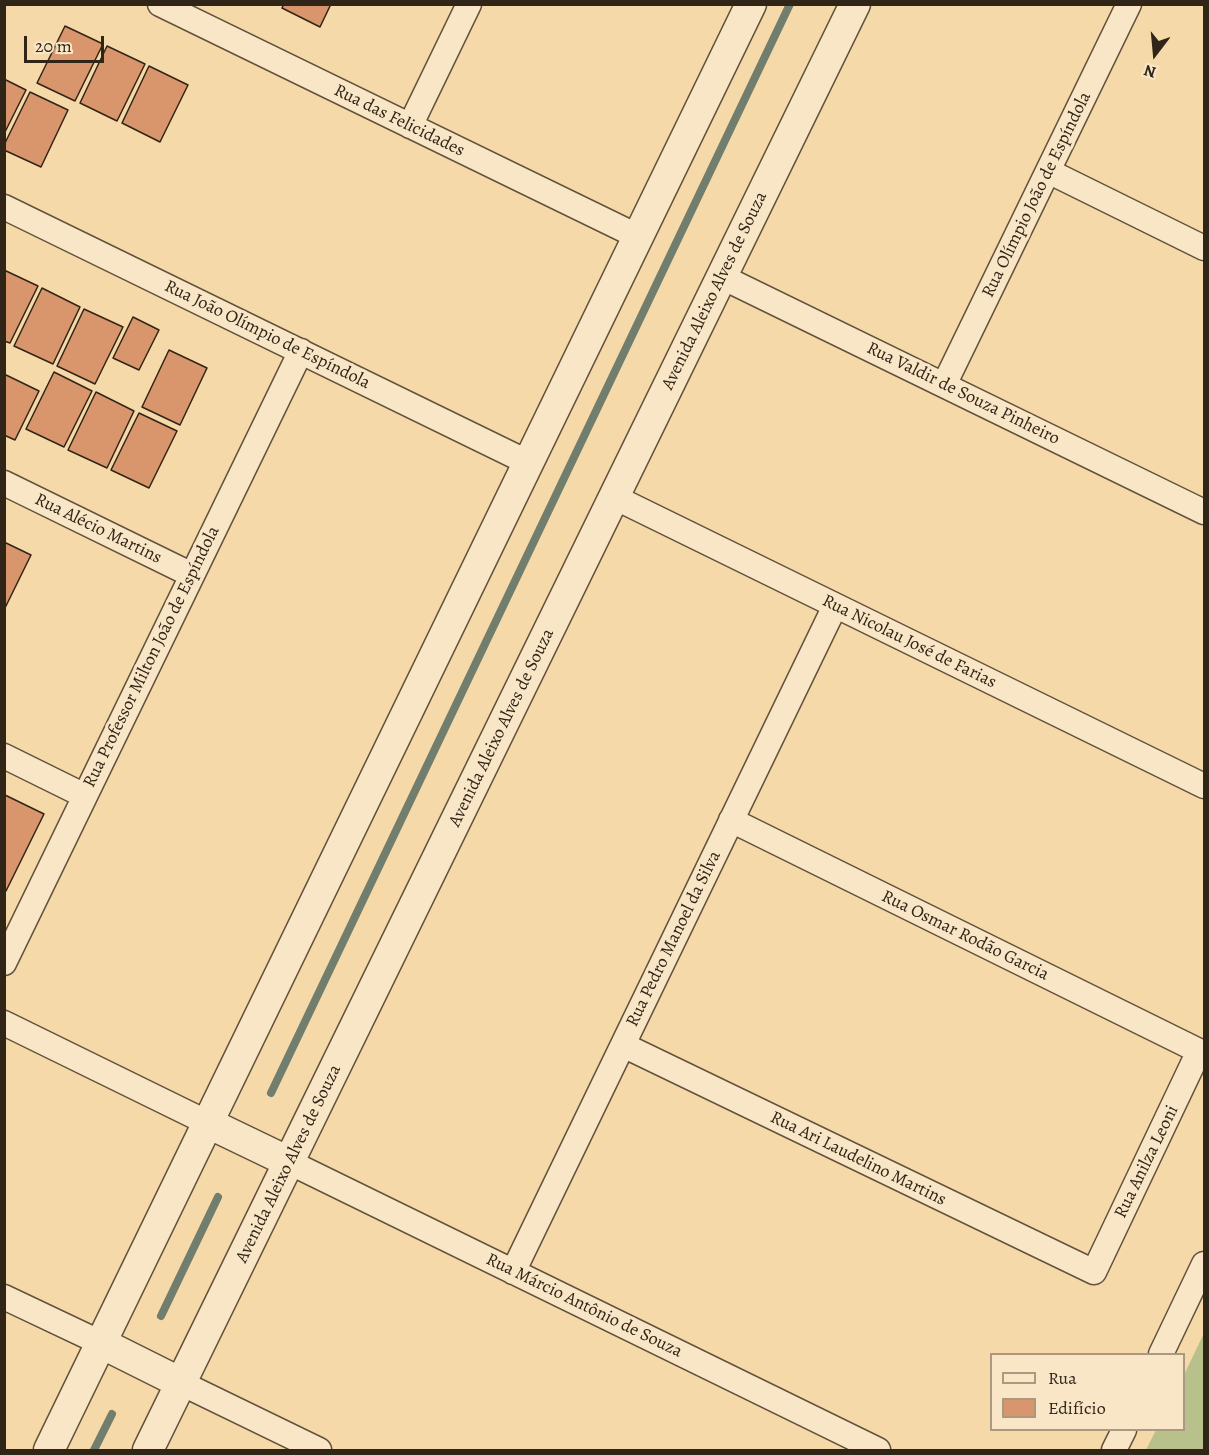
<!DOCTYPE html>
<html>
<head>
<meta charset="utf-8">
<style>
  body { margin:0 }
  #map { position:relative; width:1209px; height:1455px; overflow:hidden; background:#f6d9a9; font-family:Alegreya,serif }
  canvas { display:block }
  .frame { position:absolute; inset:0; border:6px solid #312517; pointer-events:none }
  .legend { position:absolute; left:990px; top:1353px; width:195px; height:78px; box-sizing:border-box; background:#f9e6c7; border:2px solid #a99981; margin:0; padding:8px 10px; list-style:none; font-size:18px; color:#312517 }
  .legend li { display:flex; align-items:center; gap:12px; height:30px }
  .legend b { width:30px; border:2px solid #a99981 }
  .north { position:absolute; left:1125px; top:24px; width:60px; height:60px; -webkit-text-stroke:4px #f9e6c7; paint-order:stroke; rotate:196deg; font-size:16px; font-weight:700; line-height:24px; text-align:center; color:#312517 }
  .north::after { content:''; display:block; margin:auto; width:21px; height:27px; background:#312517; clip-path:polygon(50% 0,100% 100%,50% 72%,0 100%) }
  .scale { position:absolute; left:24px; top:36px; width:80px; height:27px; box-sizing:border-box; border:3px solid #312517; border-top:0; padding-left:8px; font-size:18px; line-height:21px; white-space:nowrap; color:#312517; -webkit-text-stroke:4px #f9e6c7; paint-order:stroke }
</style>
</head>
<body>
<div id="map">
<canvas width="1209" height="1455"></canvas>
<div class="frame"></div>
<ul class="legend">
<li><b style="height:8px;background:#f9e6c7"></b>Rua</li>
<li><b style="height:16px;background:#d9956c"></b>Edifício</li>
</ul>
<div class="north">N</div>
<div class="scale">20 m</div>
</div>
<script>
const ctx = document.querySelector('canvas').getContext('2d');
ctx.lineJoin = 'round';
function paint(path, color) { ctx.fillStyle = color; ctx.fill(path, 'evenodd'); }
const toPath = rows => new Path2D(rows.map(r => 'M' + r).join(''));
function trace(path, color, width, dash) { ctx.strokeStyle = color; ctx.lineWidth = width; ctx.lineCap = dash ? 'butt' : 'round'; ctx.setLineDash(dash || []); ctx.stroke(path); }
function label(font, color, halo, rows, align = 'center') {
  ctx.font = font + ' Alegreya,serif'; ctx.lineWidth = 6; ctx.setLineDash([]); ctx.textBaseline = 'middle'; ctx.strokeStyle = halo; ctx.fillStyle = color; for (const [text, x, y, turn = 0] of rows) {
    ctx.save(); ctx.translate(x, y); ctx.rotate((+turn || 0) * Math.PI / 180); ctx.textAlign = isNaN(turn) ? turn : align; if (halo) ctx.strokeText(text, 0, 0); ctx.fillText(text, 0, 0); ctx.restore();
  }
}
paint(toPath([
  [1204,1333,1204,1450,1146,1450,1156,1430,1184,1430,1184,1375]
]), '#b8c08b');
trace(toPath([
  [271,1093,790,4],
  [161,1316,218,1197],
  [94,1450,112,1414]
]), '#727e6d', 8);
const building = toPath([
  [284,4,331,4,320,27,282,8,284,4],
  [65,26,103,44,75,101,37,83,65,26],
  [107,46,145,64,117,121,80,103,107,46],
  [149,66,188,85,160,142,122,123,149,66],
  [4,79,26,90,4,134,4,79],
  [30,92,68,110,41,167,4,150,4,145,30,92],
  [4,270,38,286,10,343,4,341,4,270],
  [42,288,80,307,53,364,14,346,42,288],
  [84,309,123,327,95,384,57,366,84,309],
  [133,317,159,330,139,370,113,358,133,317],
  [169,350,207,368,180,425,142,407,169,350],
  [54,372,92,391,64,447,26,429,54,372],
  [4,374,39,391,15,440,4,435,4,374],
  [96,392,134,411,107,468,68,450,96,392],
  [139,413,177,431,149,488,111,470,139,413],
  [4,542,31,555,4,610,4,542],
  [5,795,44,814,6,891,4,891,5,795]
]);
paint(building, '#d9956c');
trace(building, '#312517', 1.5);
const minor = toPath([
  [160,4,639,237],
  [410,126,469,4],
  [1048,171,1204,248],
  [4,207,529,463],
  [722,277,1204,512],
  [944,385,1129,4],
  [4,483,192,575],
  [614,497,1204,786],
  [4,756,85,796],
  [4,963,301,351],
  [4,1023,208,1123],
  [623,1045,1094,1272,1199,1051,731,820],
  [289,1162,878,1450],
  [513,1272,835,606],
  [4,1297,101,1343],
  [1161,1354,1204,1264],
  [181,1383,319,1450],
  [1114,1450,1124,1430]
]);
const tertiary = toPath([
  [208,1123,289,1162],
  [101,1343,181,1383],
  [49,1450,751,4],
  [148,1450,855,4]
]);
trace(minor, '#62523c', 27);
trace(tertiary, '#62523c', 33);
trace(minor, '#f9e6c7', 24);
trace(tertiary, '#f9e6c7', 30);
label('18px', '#312517', '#f9e6c7', [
  ["Rua das Felicidades",399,121,26],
  ["Rua Olímpio João de Espíndola",1037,195,-64],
  ["Avenida Aleixo Alves de Souza",715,291,-64],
  ["Rua João Olímpio de Espíndola",267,335,26],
  ["Rua Valdir de Souza Pinheiro",963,394,26],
  ["Rua Alécio Martins",98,529,26],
  ["Rua Nicolau José de Farias",909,642,26],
  ["Rua Professor Milton João de Espíndola",152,657,-64],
  ["Avenida Aleixo Alves de Souza",502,728,-64],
  ["Rua Osmar Rodão Garcia",965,936,26],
  ["Rua Pedro Manoel da Silva",674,939,-64],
  ["Rua Ari Laudelino Martins",858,1159,26],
  ["Rua Anilza Leoni",1147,1162,-64],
  ["Avenida Aleixo Alves de Souza",289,1164,-64],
  ["Rua Márcio Antônio de Souza",584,1306,26]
]);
</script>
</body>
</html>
